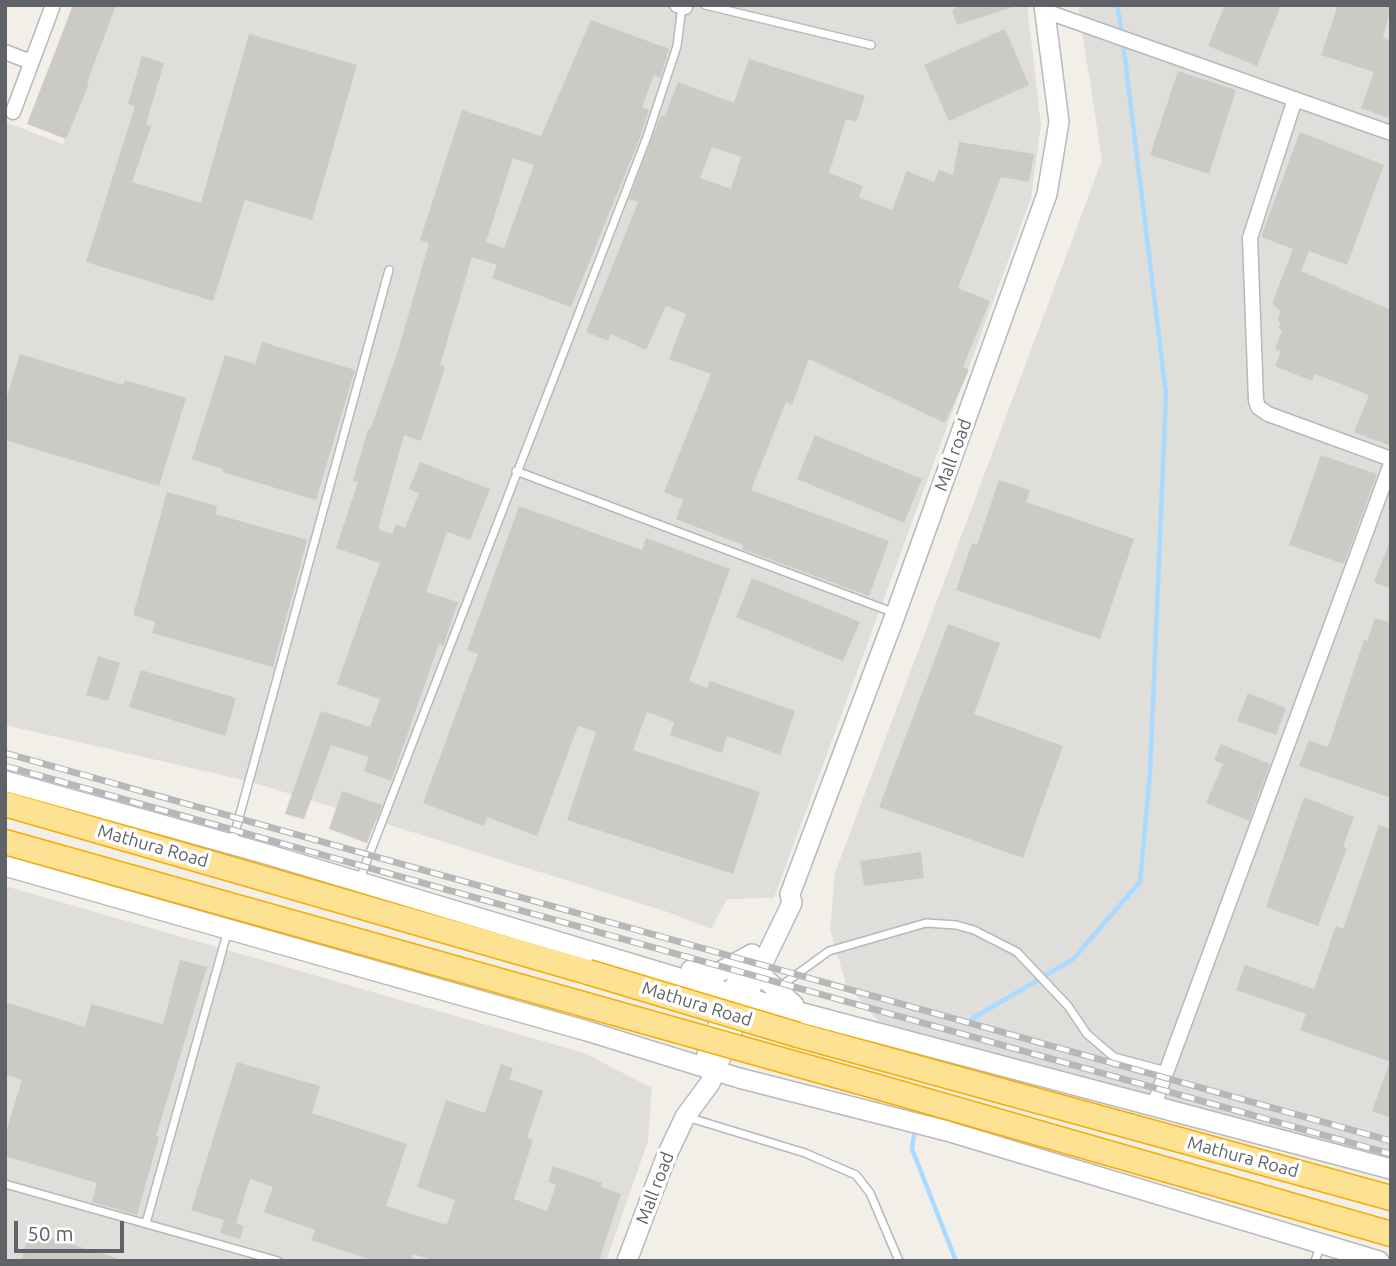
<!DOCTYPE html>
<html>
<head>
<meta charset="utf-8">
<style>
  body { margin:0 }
  #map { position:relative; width:1396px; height:1266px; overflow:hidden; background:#f1efe8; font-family:Ubuntu,sans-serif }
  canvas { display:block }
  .frame { position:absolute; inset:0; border:7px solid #5f6368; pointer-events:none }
  .scale { position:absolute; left:14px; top:1221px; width:110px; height:32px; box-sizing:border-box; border:4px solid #5f6368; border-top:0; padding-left:9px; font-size:21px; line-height:24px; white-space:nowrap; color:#5f6368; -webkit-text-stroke:5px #fff; paint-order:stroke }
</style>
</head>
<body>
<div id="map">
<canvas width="1396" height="1266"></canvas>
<div class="frame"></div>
<div class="scale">50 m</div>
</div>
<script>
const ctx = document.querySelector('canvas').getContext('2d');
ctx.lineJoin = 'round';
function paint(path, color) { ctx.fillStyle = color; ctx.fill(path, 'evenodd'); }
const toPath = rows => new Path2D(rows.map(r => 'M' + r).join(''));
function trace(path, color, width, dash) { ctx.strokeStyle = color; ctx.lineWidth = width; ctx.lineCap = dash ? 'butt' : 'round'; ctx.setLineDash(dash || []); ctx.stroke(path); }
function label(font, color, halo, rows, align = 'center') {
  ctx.font = font + ' Ubuntu,sans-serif'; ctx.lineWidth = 7; ctx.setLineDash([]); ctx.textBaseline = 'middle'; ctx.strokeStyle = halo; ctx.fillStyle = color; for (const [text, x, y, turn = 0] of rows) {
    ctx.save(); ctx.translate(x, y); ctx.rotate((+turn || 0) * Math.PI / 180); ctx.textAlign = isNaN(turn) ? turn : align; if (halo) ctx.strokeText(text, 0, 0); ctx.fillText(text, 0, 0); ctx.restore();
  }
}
paint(toPath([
  [115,5,1027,5,1041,125,1031,198,774,898,727,899,711,929,668,912,252,782,5,725,5,122,63,144],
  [1078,5,1391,5,1391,1176,889,1033,846,984,830,930,835,873,1102,160],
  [5,886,584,1053,652,1088,648,1141,606,1261,5,1261]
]), '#e0deda');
trace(toPath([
  [1117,5,1122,33],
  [972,1019,1073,959,1140,882,1150,773,1166,394,1123,42],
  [914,1135,912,1149,956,1261]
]), '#aadaff', 4.5);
paint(toPath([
  [73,5,116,5,87,83,89,84,66,139,27,124],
  [955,5,1010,5,1010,8,957,25,952,11,956,8],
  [1225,5,1281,5,1257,66,1208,46],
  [1338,5,1391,5,1383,38,1391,41,1391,119,1361,108,1374,72,1321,55],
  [591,20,669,49,660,78,654,75,642,107,649,110,641,135,571,307,492,278,497,265,472,257,440,365,445,367,421,441,404,435,378,529,392,534,396,524,405,528,419,493,409,489,420,462,490,489,470,540,447,532,426,592,458,602,443,646,439,644,391,781,364,771,369,757,331,745,304,819,285,814,321,711,370,727,380,699,337,684,380,563,336,548,358,482,353,481,368,429,370,430,398,351,429,243,420,240,462,110,541,136],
  [513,158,534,165,504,248,486,242],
  [1005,29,1029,85,949,121,924,65],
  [249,34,357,65,312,220,245,200,213,301,86,262,135,106,128,104,142,56,164,63,146,124,151,126,132,182,201,203],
  [749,59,865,96,856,122,846,119,829,173,863,186,859,197,892,210,907,171,934,182,939,170,953,175,959,142,1034,154,1029,182,1001,177,958,288,990,301,963,367,969,370,945,423,809,359,792,405,786,402,751,490,889,541,869,596,742,549,743,545,676,519,683,500,664,492,711,374,669,359,686,314,666,306,646,350,611,334,608,341,586,332,638,202,629,199,661,115,665,116,678,82,734,103],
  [712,147,741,157,731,189,700,178],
  [1178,71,1236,90,1209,174,1150,155],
  [1300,132,1384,165,1347,265,1309,251,1301,271,1391,310,1391,446,1354,432,1369,395,1315,374,1312,381,1275,366,1281,351,1275,349,1282,330,1278,328,1281,322,1277,320,1281,311,1272,304,1293,249,1261,237],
  [262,342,355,370,316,500,222,472,223,469,192,459,225,355,255,364],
  [20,354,123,385,125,380,186,398,159,486,5,440,5,402],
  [815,435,922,479,904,523,797,479],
  [1321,455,1377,474,1344,564,1289,545],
  [999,480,1030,490,1026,502,1134,539,1100,639,956,590,972,543,977,545],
  [167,492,217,506,215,514,307,540,273,667,152,633,155,622,133,615],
  [519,506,642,550,646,538,730,569,689,681,707,688,710,681,795,711,780,755,727,736,722,753,670,735,674,722,647,712,633,750,760,792,733,874,567,820,596,732,578,726,537,836,487,817,484,826,423,803,478,654,467,650],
  [1390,541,1391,541,1391,589,1374,582],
  [752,578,860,622,843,661,736,617],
  [1375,618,1391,623,1391,798,1299,766,1309,740,1328,747,1364,640,1367,641],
  [948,624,1000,643,974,714,1063,746,1023,858,879,807],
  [98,656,120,663,108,701,86,695],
  [141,670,236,698,225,736,129,707],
  [1248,693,1286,708,1276,735,1237,721],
  [1221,744,1270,764,1249,821,1206,803,1223,764,1214,760],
  [342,791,382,805,367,843,329,829],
  [1304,797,1354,817,1343,847,1347,848,1318,926,1266,907],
  [1379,825,1391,829,1391,1062,1300,1030,1306,1014,1236,990,1245,965,1314,989,1336,926,1343,929],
  [921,852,924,878,864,886,860,861],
  [180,960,207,967,156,1136,159,1137,137,1215,92,1202,97,1183,5,1156,5,1135,22,1080,5,1074,5,1002,85,1027,91,1004,163,1024],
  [237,1062,320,1086,312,1113,407,1144,386,1206,447,1225,455,1200,417,1187,446,1100,485,1113,501,1064,513,1068,509,1079,543,1091,527,1138,533,1140,514,1199,547,1211,556,1185,548,1182,553,1166,602,1183,601,1187,621,1194,599,1261,436,1261,413,1254,411,1261,375,1261,311,1240,315,1230,264,1212,273,1187,250,1179,236,1223,244,1226,240,1239,220,1233,224,1220,191,1210],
  [1389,1064,1391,1064,1391,1118,1372,1111],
  [30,1232,117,1258,116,1261,21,1261]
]), '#cccac5');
const lane = toPath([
  [705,5,871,45],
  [516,471,895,613],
  [232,843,389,270],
  [359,881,647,137,677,46,681,14,687,6],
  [778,988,829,951,926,923,956,925,974,930,1017,952,1068,1006,1087,1034,1114,1057,1166,1071],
  [687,1117,805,1153,856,1175,870,1193,899,1261],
  [5,1184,278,1261],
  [146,1223,228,930],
  [1315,1261,1321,1244]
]);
const street = toPath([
  [677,5,685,7],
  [1045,11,1391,133],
  [5,52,31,62],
  [1295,99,1250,238,1256,400,1258,407,1268,414,1391,459],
  [13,112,53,5],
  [1154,1105,1391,464]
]);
const secondary = toPath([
  [5,781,263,853,746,998,1391,1169],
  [5,866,587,1031,739,1078,947,1131,1379,1261],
  [763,964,763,977,794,1005],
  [691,970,714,975,752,954],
  [707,1054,731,993,750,957],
  [627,1261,666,1157,685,1117,710,1083,746,998,792,903,790,894,896,613,1047,194,1059,122,1044,5]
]);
const highway = toPath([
  [5,804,588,972],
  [5,842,579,1003],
  [798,1035,1391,1198],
  [885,1089,1391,1234]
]);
trace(lane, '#b5b8bc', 10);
trace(street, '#b5b8bc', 17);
trace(secondary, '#b6babf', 22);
trace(highway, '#f9ab00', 27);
trace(lane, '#fff', 7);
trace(street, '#fff', 14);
trace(secondary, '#fff', 19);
trace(highway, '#fde293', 24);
const rail = toPath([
  [5,753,1391,1141],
  [5,766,1391,1154]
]);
trace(rail, '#b6b7b8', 7);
trace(rail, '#fff', 4.5, [13]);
const highwayBridge = toPath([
  [588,972,798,1035],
  [579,1003,885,1089]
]);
trace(highwayBridge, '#f9ab00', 27, []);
trace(highwayBridge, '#fde293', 24);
label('18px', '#5f6368', '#fff', [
  ["Mall road",953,455,-70],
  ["Mathura Road",153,846,16],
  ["Mathura Road",697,1004,17],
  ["Mathura Road",1243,1157,15],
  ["Mall road",655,1188,-69]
]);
</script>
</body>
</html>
